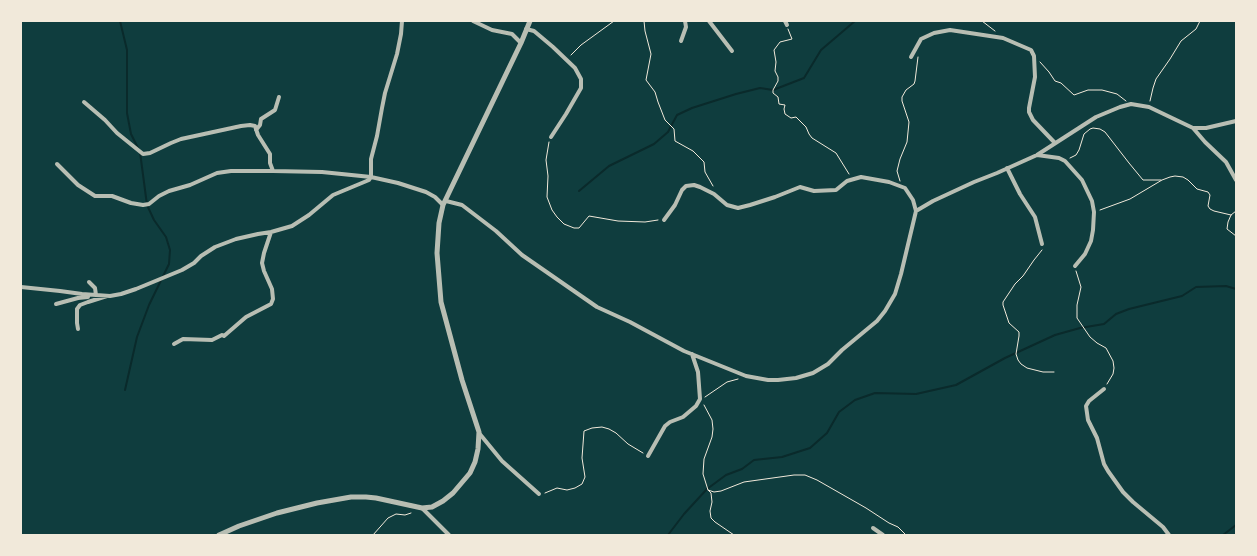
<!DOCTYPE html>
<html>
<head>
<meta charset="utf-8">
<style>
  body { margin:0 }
  #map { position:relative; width:1257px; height:556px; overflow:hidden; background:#0f3d3e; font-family:Merriweather,serif }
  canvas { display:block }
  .frame { position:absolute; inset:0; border:22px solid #f1e9da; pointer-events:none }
</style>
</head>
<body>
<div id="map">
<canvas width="1257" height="556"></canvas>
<div class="frame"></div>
</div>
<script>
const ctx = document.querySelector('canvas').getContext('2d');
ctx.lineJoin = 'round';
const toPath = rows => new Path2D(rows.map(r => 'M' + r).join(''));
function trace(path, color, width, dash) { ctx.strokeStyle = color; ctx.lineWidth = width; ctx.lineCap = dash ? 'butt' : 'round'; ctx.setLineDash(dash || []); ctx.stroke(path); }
trace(toPath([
  [120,21,127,50,127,113,131,134,140,152,147,205,154,220,166,237,170,250,169,264,149,305,137,337,125,390],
  [579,191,609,166,654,144,668,132,677,115,692,108,736,94,760,88,773,90,804,78,821,50,855,21],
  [668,535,684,514,707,489,726,475,742,469,754,460,782,457,810,448,827,433,839,412,855,400,875,393,916,394,956,385,1005,358,1055,335,1080,328,1104,324,1116,314,1129,309,1182,296,1196,287,1226,286,1236,289],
  [1223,535,1236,525]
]), '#0a2a2b', 2);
trace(toPath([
  [644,21,645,31,651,54,646,80,655,92,658,102,665,120,674,129,675,141,693,151,704,162,705,172,713,186],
  [982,21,995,31],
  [788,29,792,39,780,42,774,50,776,62,775,71,778,77,778,81,773,90,773,93,778,97,779,104,785,105,784,109,785,114,791,118,796,117,806,127,809,134,812,138,836,153,849,174],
  [571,55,581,45,614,21],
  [1040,62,1049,72,1055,81,1061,83,1074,95,1088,90,1102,90,1117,94,1126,101],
  [1150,101,1153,88,1156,79,1170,59,1181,41,1196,29,1200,21],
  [549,142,546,160,548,176,547,197,552,210,557,217,564,224,574,228,579,228,589,216,618,221,645,222,658,220],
  [1070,158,1076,155,1079,150,1084,134,1090,129,1093,128,1100,129,1105,132,1129,163,1143,180,1161,180],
  [900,181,897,171,900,159,907,142,909,122,902,101,902,97,906,90,914,84,915,81,918,57],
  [1100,210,1130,199,1162,180,1170,177,1175,176,1183,177,1188,180,1197,189,1208,192,1210,195,1208,206,1210,209,1214,211,1231,215],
  [1236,211,1231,215,1228,222,1227,229,1236,236],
  [1042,250,1034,260,1023,276,1015,284,1003,302,1003,305,1009,323,1019,332,1019,336,1016,354,1018,360,1021,364,1027,368,1043,372,1054,372],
  [1076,271,1081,287,1077,305,1077,318,1090,337,1097,343,1106,348,1113,361,1114,368,1113,374,1107,384],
  [705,397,727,382,738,379],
  [704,405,712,420,713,429,712,437,704,459,703,474,708,490,711,493,712,502,710,511,711,518,715,522,734,535],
  [708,490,714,492,721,491,744,482,794,475,805,475,817,480,866,508,889,523,898,527,906,535],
  [545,493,557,488,567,490,575,488,582,484,585,477,582,458,584,431,592,428,602,427,609,429,616,433,628,444,643,453],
  [373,535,388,518,396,514,405,515,411,513]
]), '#f1e9da', 1);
trace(toPath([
  [473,21,492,30,512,34,521,43],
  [709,21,732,51],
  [785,21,787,25],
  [526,29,534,31,553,47,575,68,581,79,581,88,566,114,551,137],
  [681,41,686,27,685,21],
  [911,57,921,39,934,33,950,30,1003,38,1031,50,1034,56,1035,77,1029,108,1029,112,1033,120,1055,143],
  [84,102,105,120,117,133,143,154,150,153,171,143,181,139,241,126,250,125,255,126,258,135,270,154,270,163,273,171],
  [1193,128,1205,142,1226,162,1236,180],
  [256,130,260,125,261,119,275,110,279,97],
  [1037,155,1059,158,1065,161,1082,180,1092,201,1094,212,1093,230,1091,241,1085,254,1075,266],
  [57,164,78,185,95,196,112,196,131,203,143,205,149,204,159,196,169,191,190,185,217,173,231,171,273,171,322,172,371,177,398,183,426,192,435,197,443,205],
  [1007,168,1020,194,1035,217,1042,244],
  [446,201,462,205,496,231,522,255,597,307,630,322,684,351,746,376,768,380,778,380,796,378,813,373,828,364,842,350,877,321,885,311,895,294,901,274,916,211,933,201,974,182,997,173,1037,155,1096,117,1120,107,1131,104,1149,107,1193,128,1206,128,1236,121],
  [664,220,675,205,682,190,686,186,694,185,700,187,714,194,727,205,738,208,750,205,775,197,800,187,814,191,836,190,847,181,861,177,889,182,905,188,913,200,916,211],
  [89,282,95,288,96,295,95,295],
  [21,287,60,291,82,294,110,296,121,294,136,289,182,270,194,263,201,256,215,247,236,239,258,234,271,232,292,226,309,215,333,195,369,180,371,177,371,159,377,136,382,108,385,93,397,54,401,34,402,21],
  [56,304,78,298,88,297],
  [78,329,77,323,77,309,80,305,88,302,107,296],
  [174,344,183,339,212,340,222,335,224,336,246,317,271,304,273,299,272,289,264,271,262,263,264,253,271,232],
  [1104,389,1089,401,1086,406,1088,420,1097,438,1104,464,1108,471,1123,492,1133,502,1163,527,1169,535],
  [479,433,502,461,539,494],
  [648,456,665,426,670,422,683,417,696,406,700,399,698,372,692,354],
  [422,508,449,535],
  [873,528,883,535]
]), '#b8beb3', 4);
trace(toPath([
  [219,535,239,526,277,513,317,503,351,497,366,497,376,498,422,508,432,507,443,501,453,493,470,473,475,462,478,449,479,432,462,380,441,302,437,253,439,223,443,205,521,43,530,21]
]), '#b8beb3', 5);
</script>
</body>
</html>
